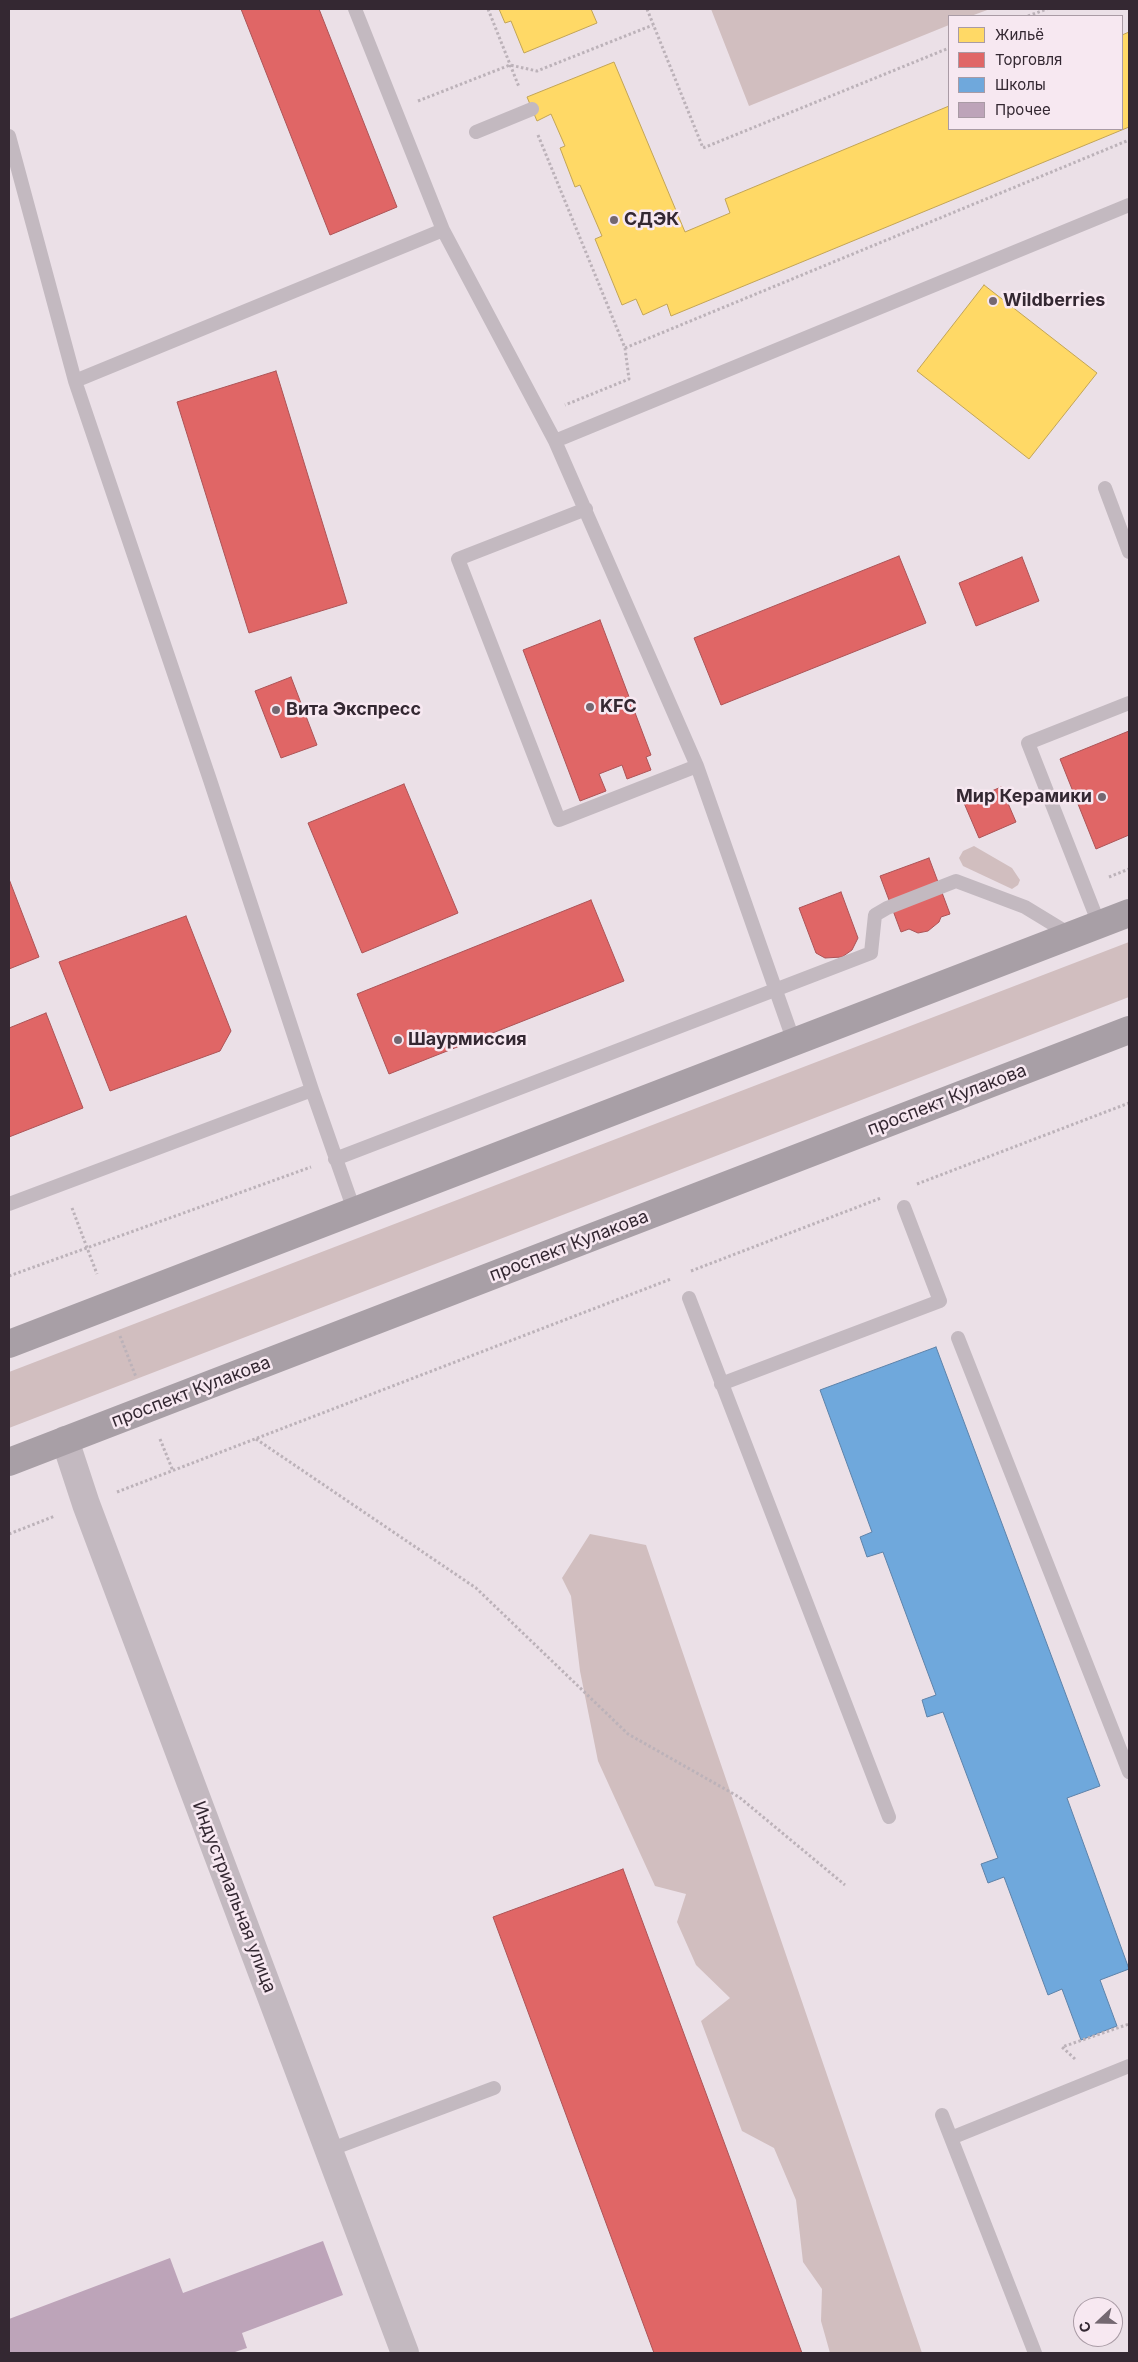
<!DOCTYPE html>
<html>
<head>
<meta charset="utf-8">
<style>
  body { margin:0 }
  #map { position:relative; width:1138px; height:2362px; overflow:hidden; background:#ebe0e7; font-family:Inter,sans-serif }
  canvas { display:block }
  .frame { position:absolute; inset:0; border:10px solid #342832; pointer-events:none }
  .legend { position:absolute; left:948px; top:15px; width:175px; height:115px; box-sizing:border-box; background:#f7e8f1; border:1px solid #a99ba5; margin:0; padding:6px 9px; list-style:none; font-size:15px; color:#342832 }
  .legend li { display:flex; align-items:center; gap:10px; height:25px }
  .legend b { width:25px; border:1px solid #a99ba5 }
  .north { position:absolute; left:1073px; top:2297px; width:50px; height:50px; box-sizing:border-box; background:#f7e8f1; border:1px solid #a99ba5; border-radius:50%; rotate:249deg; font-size:14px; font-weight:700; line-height:20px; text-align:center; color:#342832 }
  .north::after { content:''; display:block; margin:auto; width:18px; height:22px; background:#746871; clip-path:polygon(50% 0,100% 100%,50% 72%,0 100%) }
</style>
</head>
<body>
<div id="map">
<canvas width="1138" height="2362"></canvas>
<div class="frame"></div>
<ul class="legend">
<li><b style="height:14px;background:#ffd966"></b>Жильё</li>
<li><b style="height:14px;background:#e06666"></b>Торговля</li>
<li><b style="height:14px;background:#6fa8dc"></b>Школы</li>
<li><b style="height:14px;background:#bda4b9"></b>Прочее</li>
</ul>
<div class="north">С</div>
</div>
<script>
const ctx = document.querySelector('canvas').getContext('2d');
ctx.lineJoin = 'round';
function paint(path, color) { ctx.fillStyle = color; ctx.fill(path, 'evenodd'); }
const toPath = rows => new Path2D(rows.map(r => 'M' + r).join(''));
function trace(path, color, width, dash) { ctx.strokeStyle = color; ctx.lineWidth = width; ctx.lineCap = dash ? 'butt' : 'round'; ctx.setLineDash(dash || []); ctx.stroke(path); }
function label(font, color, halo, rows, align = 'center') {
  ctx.font = font + ' Inter,sans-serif'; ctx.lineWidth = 5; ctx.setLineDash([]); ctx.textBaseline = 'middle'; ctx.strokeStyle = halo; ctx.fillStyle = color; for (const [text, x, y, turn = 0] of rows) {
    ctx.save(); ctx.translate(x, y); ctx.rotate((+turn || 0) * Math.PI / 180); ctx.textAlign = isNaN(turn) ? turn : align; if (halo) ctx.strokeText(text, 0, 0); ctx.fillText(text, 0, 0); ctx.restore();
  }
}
paint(toPath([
  [711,9,990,9,971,16,949,16,949,25,749,106],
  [974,846,1012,868,1020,880,1018,885,1012,889,963,866,959,858,963,851],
  [1129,942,1129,997,9,1428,9,1372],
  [590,1534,646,1545,922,2353,830,2353,821,2321,822,2289,803,2262,796,2200,774,2148,742,2131,701,2021,730,1998,696,1965,677,1922,686,1894,655,1886,598,1761,580,1671,571,1596,562,1578]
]), '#d1bebf');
const homes = toPath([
  [499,9,591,9,597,23,524,53,511,21,505,23,499,9],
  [1129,32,1129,127,671,316,667,304,643,315,636,299,622,305,595,239,602,236,580,185,575,187,560,148,565,146,551,114,537,121,527,97,614,62,685,232,730,213,725,199,949,106,949,129,1122,129,1122,35,1129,32],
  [984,285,1097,373,1029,459,917,371,984,285]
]);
paint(homes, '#ffd966');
trace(homes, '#c2a456', 1);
const shops = toPath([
  [241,9,319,9,397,207,330,235,241,9],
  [276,371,347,603,249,633,177,402,276,371],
  [899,556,926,623,721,705,694,638,899,556],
  [1022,557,1039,601,976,626,959,583,1022,557],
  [600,620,651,755,646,757,651,770,627,779,622,765,599,774,606,791,580,801,523,650,600,620],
  [291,677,317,745,281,758,255,691,291,677],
  [1129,731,1129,835,1096,849,1060,759,1129,731],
  [404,784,458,913,362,953,308,823,404,784],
  [1001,787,1016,822,979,838,964,803,1001,787],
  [929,858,950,914,941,917,939,922,928,931,918,933,909,929,901,932,880,876,929,858],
  [9,879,39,957,9,969,9,879],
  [841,892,858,938,852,950,842,957,825,958,816,953,799,908,841,892],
  [591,900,624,981,389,1074,357,994,591,900],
  [186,916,231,1031,220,1051,110,1091,59,962,186,916],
  [46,1013,83,1108,9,1137,9,1028,46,1013],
  [623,1869,802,2353,654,2353,493,1917,623,1869]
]);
paint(shops, '#e06666');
trace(shops, '#ac5356', 1);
const schools = toPath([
  [936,1347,1100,1786,1067,1798,1129,1969,1100,1980,1117,2026,1081,2040,1062,1989,1048,1995,1004,1877,988,1883,981,1864,998,1858,943,1712,927,1717,922,1700,936,1695,883,1552,867,1557,860,1537,872,1532,820,1390,936,1347]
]);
paint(schools, '#6fa8dc');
trace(schools, '#5d82a9', 1);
paint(toPath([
  [323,2241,343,2295,242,2333,247,2348,232,2353,9,2353,9,2319,170,2258,183,2293]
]), '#bda4b9');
trace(toPath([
  [488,9,519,87],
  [647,9,703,148,949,48],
  [1028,16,1047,9],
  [418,101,510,65,537,71,653,25],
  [538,135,625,348,629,379,565,405],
  [625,348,1129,140],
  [1109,877,1129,869],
  [917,1184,1129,1103],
  [72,1208,97,1274],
  [691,1271,881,1198],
  [9,1276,311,1167],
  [120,1336,136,1377],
  [160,1439,173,1471],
  [256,1439,476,1588,628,1734,739,1797,845,1885],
  [117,1492,671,1279],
  [9,1534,55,1516],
  [1075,2059,1062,2047,1129,2024]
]), '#bcb2b9', 3, [2.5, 2.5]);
trace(toPath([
  [355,9,443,230,555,441,697,766,794,1042],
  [476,132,532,109],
  [9,136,75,381,210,780,312,1090,354,1210],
  [75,381,443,230],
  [555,441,1129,205],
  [1105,488,1129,552],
  [586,509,458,559,559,820,697,766],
  [1099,924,1028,743,1129,703],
  [335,1159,871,953,875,915,887,908,956,881,1025,907,1071,935],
  [9,1204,312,1090],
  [689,1298,889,1817],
  [958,1338,1129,1772],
  [721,1384,940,1301,904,1207],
  [942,2115,1035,2353],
  [951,2138,1129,2066],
  [329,2150,494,2088]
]), '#c3b9c0', 14);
trace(toPath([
  [65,1440,86,1504,405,2353]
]), '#c3b9c0', 28);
trace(toPath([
  [9,1344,1129,913],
  [9,1462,1129,1030]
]), '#a89fa6', 28);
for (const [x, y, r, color] of [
  [614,220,5,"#746871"],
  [993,301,5,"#746871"],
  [590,707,5,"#746871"],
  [276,710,5,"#746871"],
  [1102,797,5,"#746871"],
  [398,1040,5,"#746871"]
]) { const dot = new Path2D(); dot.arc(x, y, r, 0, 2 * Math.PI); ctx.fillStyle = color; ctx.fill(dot); trace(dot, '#f7e8f1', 2); }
label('bold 18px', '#342832', '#f7e8f1', [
  ["СДЭК",624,220],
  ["Wildberries",1003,301],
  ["KFC",600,707],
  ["Вита Экспресс",286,710],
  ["Мир Керамики",1092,797,"right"],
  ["Шаурмиссия",408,1040]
], 'left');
label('18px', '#342832', '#f7e8f1', [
  ["проспект Кулакова",947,1100,-21],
  ["проспект Кулакова",569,1246,-21],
  ["проспект Кулакова",191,1392,-21],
  ["Индустриальная улица",234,1897,69]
]);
</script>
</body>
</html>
